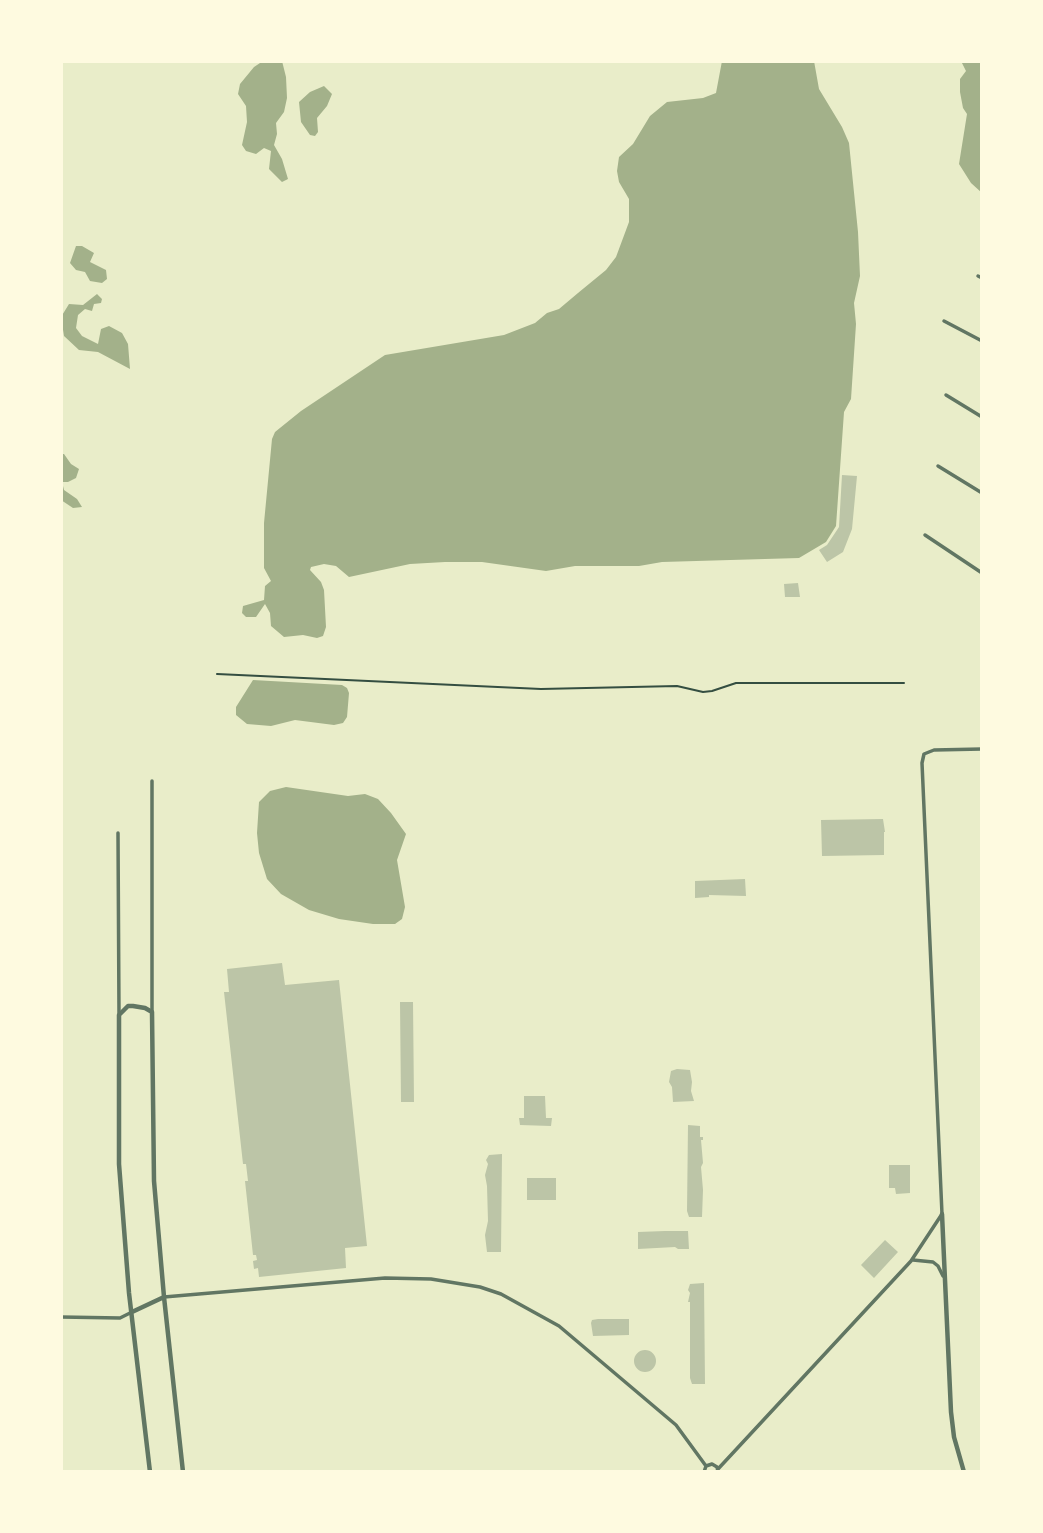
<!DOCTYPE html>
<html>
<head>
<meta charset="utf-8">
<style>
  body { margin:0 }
  #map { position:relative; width:1043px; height:1533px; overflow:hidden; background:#e9edc9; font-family:"Times New Roman",serif }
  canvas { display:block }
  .frame { position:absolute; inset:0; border:63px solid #fefae0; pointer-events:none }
</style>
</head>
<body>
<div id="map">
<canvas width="1043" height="1533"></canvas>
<div class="frame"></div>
</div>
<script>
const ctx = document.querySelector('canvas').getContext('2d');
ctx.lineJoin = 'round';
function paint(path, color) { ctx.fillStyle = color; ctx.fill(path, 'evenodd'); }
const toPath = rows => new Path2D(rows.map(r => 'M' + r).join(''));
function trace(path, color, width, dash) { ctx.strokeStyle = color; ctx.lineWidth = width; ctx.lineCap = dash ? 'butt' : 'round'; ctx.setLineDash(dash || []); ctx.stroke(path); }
paint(toPath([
  [263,61,282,61,286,77,287,98,284,112,276,123,277,134,274,145,282,159,288,179,282,182,269,169,271,151,264,148,256,154,246,151,242,145,247,122,246,106,238,94,240,84,254,67],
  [722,61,814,61,819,89,842,127,849,143,858,232,860,276,854,303,856,324,851,399,844,412,836,526,826,542,799,558,662,562,639,566,575,566,546,571,482,562,445,562,410,564,349,577,336,566,324,564,311,567,310,570,321,582,324,590,326,627,323,636,317,638,303,635,284,637,271,626,270,613,265,604,256,617,246,617,242,613,243,606,264,600,265,586,271,581,264,568,264,523,272,439,275,432,301,411,385,355,504,335,535,323,547,313,559,309,578,293,606,270,616,257,629,222,629,199,619,182,617,171,619,157,633,144,650,116,667,102,703,98,716,93],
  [961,61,982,61,982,193,971,183,959,164,967,114,963,108,960,92,960,79,966,71],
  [324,86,332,94,327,106,317,118,318,132,315,136,310,135,301,122,299,102,310,92],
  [76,246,82,246,94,253,90,262,106,270,107,279,102,283,90,281,85,272,76,270,70,263],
  [97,294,102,299,101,303,94,304,92,311,85,309,78,315,76,328,82,336,98,344,101,329,109,326,122,333,128,344,130,369,98,352,79,350,64,336,61,317,69,304,83,305],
  [61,454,64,454,71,464,79,469,76,478,68,482,62,482,64,490,77,499,82,507,73,508,61,500],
  [253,680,342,685,347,688,349,693,347,717,343,723,334,725,295,720,271,726,247,724,236,715,236,707],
  [286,787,348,796,365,794,378,799,391,813,406,834,397,860,405,907,402,919,395,924,373,924,339,919,309,910,281,894,267,879,259,853,257,833,259,802,270,791]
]), '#a3b18a');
paint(toPath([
  [842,475,857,476,852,529,843,552,827,562,819,550,827,545,839,527],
  [798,583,800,597,785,597,784,584],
  [883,819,885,832,884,832,884,855,822,856,821,820],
  [745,879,746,896,709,895,709,897,695,898,695,881],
  [282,963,285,985,339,980,367,1246,345,1248,346,1268,259,1277,258,1268,254,1269,253,1261,257,1260,256,1255,253,1255,245,1181,248,1181,246,1164,243,1164,224,992,229,992,227,969],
  [400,1002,413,1002,414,1102,401,1102],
  [677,1069,690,1070,692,1082,691,1091,694,1101,673,1102,672,1087,669,1082,671,1071],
  [524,1096,545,1096,546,1118,552,1118,551,1126,520,1125,519,1118,524,1118],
  [688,1125,700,1126,700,1137,703,1137,703,1140,701,1140,703,1163,701,1167,703,1190,702,1217,689,1217,687,1211],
  [502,1154,501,1252,487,1252,485,1235,488,1221,487,1186,485,1175,488,1164,486,1160,489,1155],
  [889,1165,910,1165,910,1193,896,1194,895,1188,889,1188],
  [527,1178,556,1178,556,1200,527,1200],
  [665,1231,688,1231,689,1249,678,1249,675,1247,638,1249,638,1232],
  [885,1240,898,1252,874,1278,861,1265],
  [704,1283,705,1384,692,1384,690,1378,690,1302,688,1302,690,1293,688,1290,690,1284],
  [598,1319,629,1319,629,1335,593,1336,591,1323,592,1320],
  '634 1361a11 11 0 1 1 22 0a11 11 0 1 1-22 0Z'
]), '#bcc5a7');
trace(toPath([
  [217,674,541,689,677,686,703,692,712,691,736,683,904,683]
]), '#344e41', 2);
trace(toPath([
  [978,276,982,278],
  [944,321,982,341],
  [946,395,982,417],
  [938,466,982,493],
  [925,535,982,573],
  [152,781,152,1012],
  [118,833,119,1015],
  [913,1260,933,1262,938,1266,943,1276],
  [164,1297,385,1278,431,1279,480,1287,501,1294,559,1326,676,1425,706,1466],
  [61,1317,120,1318,132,1312],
  [718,1469,911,1261,942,1214,922,763,924,754,934,750,982,749],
  [704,1472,706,1466,712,1464,717,1467,718,1472]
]), '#617663', 3.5);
trace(toPath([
  [942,1214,951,1412,954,1437,964,1472],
  [132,1312,164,1297],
  [150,1472,129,1293,119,1164,119,1015,128,1006,133,1006,145,1008,152,1012,154,1181,164,1297,183,1472]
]), '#617663', 4.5);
</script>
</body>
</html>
